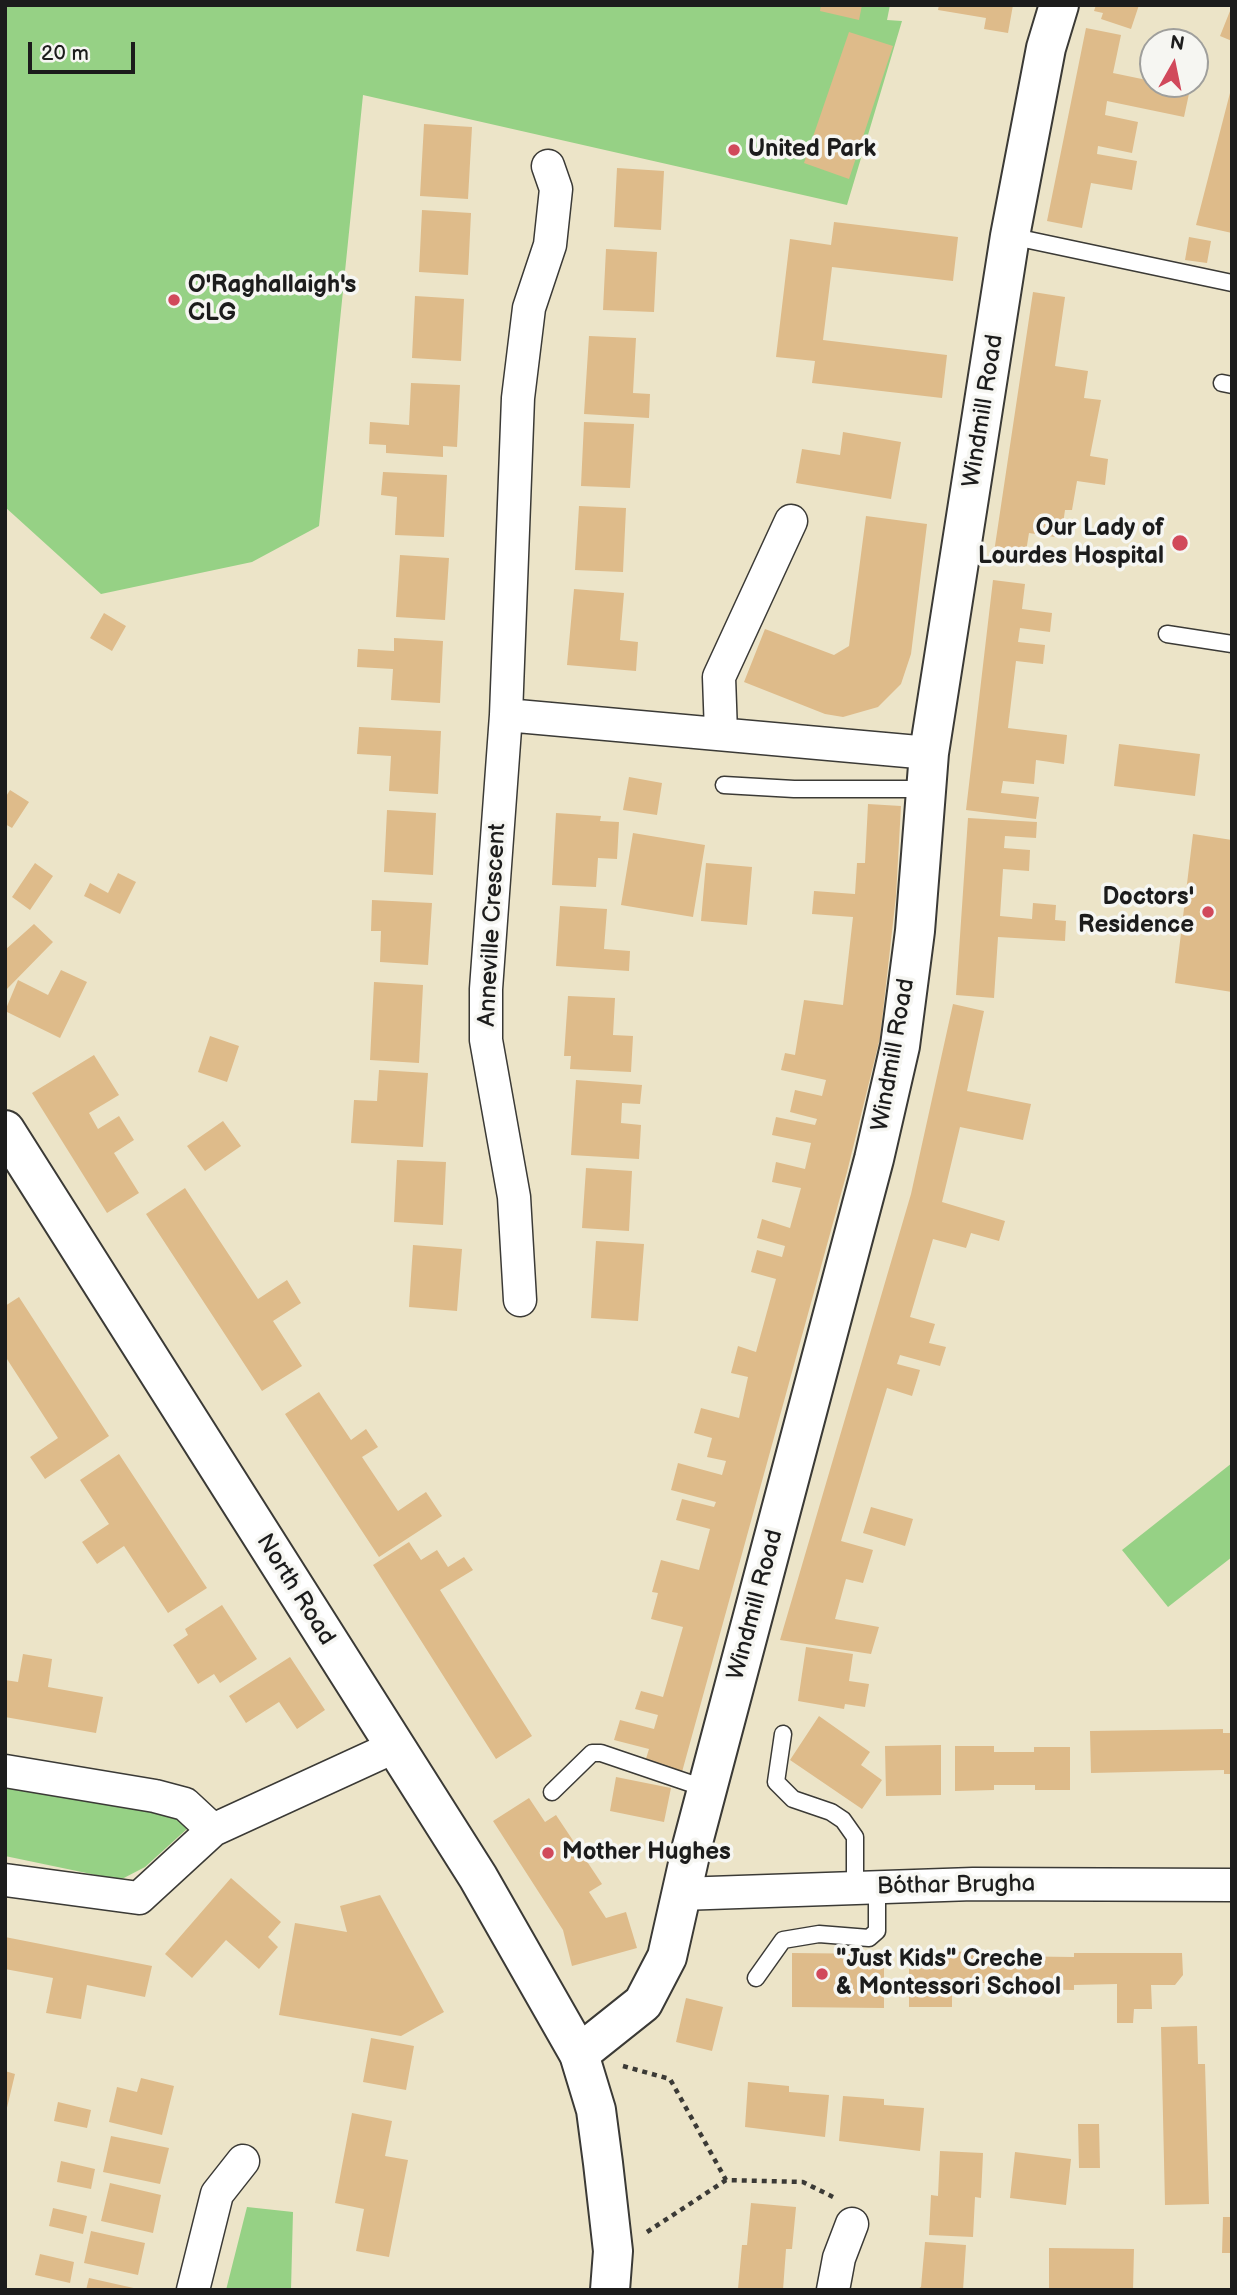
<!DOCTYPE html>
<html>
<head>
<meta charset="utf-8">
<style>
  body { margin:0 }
  #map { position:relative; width:1237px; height:2295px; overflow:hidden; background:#ece4c8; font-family:"Balsamiq Sans",sans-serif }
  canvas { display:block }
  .frame { position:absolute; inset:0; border:7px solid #1c1c1c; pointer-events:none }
  .north { position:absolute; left:1139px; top:28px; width:70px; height:70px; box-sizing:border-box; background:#f6f6f2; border:2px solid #9f9f9c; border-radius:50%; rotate:9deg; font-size:19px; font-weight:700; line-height:28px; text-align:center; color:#1c1c1c }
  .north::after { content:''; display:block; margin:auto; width:24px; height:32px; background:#d1495b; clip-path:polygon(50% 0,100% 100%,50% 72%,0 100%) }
  .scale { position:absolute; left:28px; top:42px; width:107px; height:32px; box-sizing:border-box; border:4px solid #1c1c1c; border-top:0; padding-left:9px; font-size:21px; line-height:24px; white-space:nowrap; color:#1c1c1c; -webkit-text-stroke:5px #f6f6f2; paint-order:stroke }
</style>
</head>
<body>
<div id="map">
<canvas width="1237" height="2295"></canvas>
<div class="frame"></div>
<div class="north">N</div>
<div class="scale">20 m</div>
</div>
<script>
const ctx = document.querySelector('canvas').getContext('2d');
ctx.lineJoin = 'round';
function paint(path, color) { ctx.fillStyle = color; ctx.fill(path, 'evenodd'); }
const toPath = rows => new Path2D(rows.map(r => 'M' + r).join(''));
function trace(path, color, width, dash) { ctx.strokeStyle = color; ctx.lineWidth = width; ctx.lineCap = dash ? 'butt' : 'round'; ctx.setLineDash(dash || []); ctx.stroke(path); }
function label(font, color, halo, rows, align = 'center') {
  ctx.font = font + ' "Balsamiq Sans",sans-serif'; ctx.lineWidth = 7; ctx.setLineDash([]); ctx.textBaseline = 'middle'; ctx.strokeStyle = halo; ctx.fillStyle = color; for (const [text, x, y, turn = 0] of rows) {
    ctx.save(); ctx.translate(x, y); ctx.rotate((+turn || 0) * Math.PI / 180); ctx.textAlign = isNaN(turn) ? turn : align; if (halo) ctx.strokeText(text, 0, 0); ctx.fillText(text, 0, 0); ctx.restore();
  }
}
paint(toPath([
  [5,5,890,5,887,20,902,21,847,205,363,95,319,526,252,562,101,594,5,507],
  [1232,1463,1232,1557,1168,1607,1122,1550],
  [5,1787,181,1815,188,1828,145,1867,120,1880,5,1856],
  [247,2207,293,2212,291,2290,226,2290]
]), '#96d185');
paint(toPath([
  [821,5,862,5,859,20,820,11],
  [939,5,1013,5,1008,33,984,29,986,18,938,10],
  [1096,5,1139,5,1131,29,1101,19,1103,13,1094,11],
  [1232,6,1232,41,1220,36],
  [1086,28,1121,35,1113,73,1190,89,1184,117,1107,101,1105,115,1138,122,1132,153,1098,146,1097,154,1137,161,1132,190,1091,183,1082,228,1047,221],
  [849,32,893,46,849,179,804,163],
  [1231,89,1232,90,1232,233,1196,225],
  [424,124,472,127,468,199,420,196],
  [617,168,664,171,661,230,614,227],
  [422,210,471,213,468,275,419,272],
  [834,222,958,237,953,281,832,267,823,340,947,355,942,398,812,383,815,361,776,357,790,239,831,245],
  [1189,237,1211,241,1207,263,1185,260],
  [606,249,657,252,654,312,603,310],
  [1033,292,1065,297,1055,366,1088,371,1084,398,1101,400,1090,456,1108,459,1105,485,1077,481,1072,510,1065,510,1061,538,1029,533,1024,564,993,559],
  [415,296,464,299,461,361,412,358],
  [589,336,636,338,633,393,650,394,649,418,584,414],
  [411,383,460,385,457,447,443,446,443,457,386,453,386,445,369,444,370,422,409,425],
  [584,422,634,424,630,488,581,486],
  [843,432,901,442,891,499,796,483,802,449,840,455],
  [383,472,447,475,444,537,395,535,397,497,381,495],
  [579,506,626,508,623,572,575,570],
  [866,516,927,524,911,654,901,684,878,707,843,717,825,714,744,682,765,629,834,655,849,646],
  [400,555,449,558,445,620,396,617],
  [993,580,1025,584,1022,609,1052,613,1050,632,1020,628,1018,642,1045,645,1043,664,1016,661,1008,728,1067,735,1064,764,1036,760,1034,784,1003,781,1001,793,1039,797,1036,819,966,810],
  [574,589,624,593,620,640,638,642,636,671,567,665],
  [104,613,126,626,112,651,90,638],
  [394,638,443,641,440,703,391,700,393,669,357,667,358,649,394,651],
  [359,727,441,731,438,794,389,791,391,756,357,754],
  [1119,744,1200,754,1195,796,1114,786],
  [629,777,662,783,657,815,623,810],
  [10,790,29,802,12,828,5,824,5,798],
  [868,804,901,806,896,896,880,1038,847,1172,682,1772,645,1762,649,1749,614,1740,620,1720,654,1729,658,1715,635,1709,641,1691,663,1697,683,1627,651,1619,658,1593,652,1592,661,1560,699,1570,710,1529,676,1520,682,1499,714,1507,716,1502,671,1490,678,1463,722,1475,726,1461,707,1457,712,1438,694,1433,701,1408,739,1418,748,1377,731,1373,738,1346,756,1352,776,1279,751,1272,757,1250,782,1257,785,1246,757,1238,762,1219,790,1228,801,1188,772,1182,776,1162,805,1169,811,1143,772,1135,776,1117,815,1125,817,1119,790,1112,795,1090,822,1096,826,1080,781,1070,785,1053,795,1055,804,1000,843,1005,853,917,812,914,814,891,855,894,857,863,865,863],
  [387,810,436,813,433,875,384,872],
  [556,813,601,816,600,821,619,822,617,859,598,858,596,887,552,885],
  [968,818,1037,822,1036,838,1005,836,1004,848,1030,850,1029,871,1003,869,1000,916,1032,919,1033,903,1056,905,1055,920,1066,921,1065,941,998,937,994,998,956,995],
  [633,833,705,845,693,917,621,905],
  [1193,834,1232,840,1232,992,1175,983],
  [35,863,53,876,30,910,12,897],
  [706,863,752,867,747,925,701,921],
  [118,873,136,882,120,914,84,896,90,883,108,893],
  [372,900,432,903,428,965,380,962,381,931,371,931],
  [560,906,607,909,604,949,630,951,629,971,556,966],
  [34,924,53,942,5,991,5,950],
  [61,970,87,982,60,1038,5,1011,18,980,48,995],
  [374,982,423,985,419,1063,370,1060],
  [568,996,615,998,613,1035,633,1036,631,1072,570,1069,571,1056,564,1056],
  [953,1004,984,1011,967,1091,1031,1104,1023,1140,960,1127,942,1202,1005,1221,999,1241,971,1233,966,1248,933,1239,910,1317,935,1324,929,1343,946,1347,940,1366,900,1355,897,1364,920,1370,912,1396,887,1388,841,1541,873,1550,863,1583,846,1579,835,1619,879,1627,871,1654,780,1640,911,1194],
  [210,1036,239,1046,227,1082,198,1072],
  [94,1055,119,1095,89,1113,98,1129,119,1116,134,1140,114,1153,139,1193,107,1213,32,1093],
  [379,1070,428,1073,423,1147,351,1143,354,1100,377,1101],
  [576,1080,642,1085,640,1104,622,1103,621,1123,641,1125,639,1159,571,1155],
  [223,1121,241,1146,205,1171,187,1146],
  [397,1160,446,1162,443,1225,394,1222],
  [586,1168,632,1171,629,1231,582,1228],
  [185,1188,258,1299,287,1280,301,1303,273,1321,302,1366,262,1391,146,1214],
  [596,1241,644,1244,638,1321,591,1318],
  [413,1245,462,1249,457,1311,409,1307],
  [19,1297,109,1436,45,1479,30,1457,58,1438,5,1356,5,1306],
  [319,1392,351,1440,366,1429,378,1447,362,1457,398,1511,426,1492,442,1516,379,1557,285,1414],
  [119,1454,207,1588,168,1613,124,1546,97,1564,82,1542,109,1524,80,1480],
  [871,1507,913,1519,905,1546,863,1533],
  [409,1542,421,1560,437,1550,448,1567,464,1557,473,1570,440,1590,532,1736,496,1759,373,1565],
  [222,1605,257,1659,220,1683,214,1674,198,1684,173,1645,188,1635,185,1629],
  [806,1647,853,1654,849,1681,869,1684,865,1707,845,1704,844,1709,798,1701],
  [23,1654,52,1659,48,1687,103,1697,96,1733,5,1717,5,1680,18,1682],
  [290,1657,325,1710,297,1729,279,1702,246,1723,229,1696],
  [819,1716,870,1752,861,1765,882,1780,862,1809,790,1760],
  [1223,1729,1223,1733,1232,1733,1232,1774,1224,1774,1224,1770,1091,1773,1090,1731],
  [941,1745,941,1795,886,1796,885,1746],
  [955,1746,994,1746,994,1752,1034,1752,1034,1747,1070,1747,1070,1790,1035,1790,1035,1785,994,1785,994,1790,955,1791],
  [616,1777,671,1788,664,1822,610,1811],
  [529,1798,545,1822,556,1815,602,1884,589,1892,606,1918,626,1912,637,1948,572,1966,563,1930,493,1821],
  [231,1878,281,1922,268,1937,278,1947,259,1969,226,1940,192,1978,165,1954],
  [380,1895,444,2012,401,2036,279,2015,295,1923,347,1932,340,1906],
  [5,1937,152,1966,145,1997,87,1985,81,2019,46,2013,53,1978,5,1969],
  [909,1951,994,1952,994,1956,1074,1957,1074,1953,1182,1953,1183,1975,1175,1985,1151,1985,1152,2009,1134,2009,1133,2023,1117,2023,1117,1984,1074,1985,1074,1990,994,1989,994,1983,952,1983,952,2007,909,2007],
  [792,1953,884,1954,884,2008,792,2007],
  [686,1998,723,2007,712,2051,676,2042],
  [1197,2026,1198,2064,1205,2064,1209,2204,1165,2205,1161,2027],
  [371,2038,414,2046,406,2090,363,2082],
  [5,2071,15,2074,6,2112,5,2112],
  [141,2078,174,2086,162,2135,109,2122,117,2087,137,2092],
  [748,2082,789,2086,789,2092,829,2095,825,2137,745,2127],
  [843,2096,884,2099,884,2105,924,2108,920,2151,839,2141],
  [58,2102,91,2110,87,2128,54,2121],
  [352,2113,392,2121,385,2156,408,2160,389,2257,356,2251,364,2209,335,2203],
  [1078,2124,1099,2124,1100,2168,1079,2168],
  [111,2136,169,2148,160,2184,103,2172],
  [940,2151,983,2153,981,2198,975,2197,973,2237,929,2235,931,2195,938,2196],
  [1015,2152,1071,2159,1066,2205,1010,2198],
  [61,2161,95,2169,91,2189,57,2182],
  [110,2183,161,2195,153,2233,101,2221],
  [751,2203,796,2207,792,2249,786,2249,783,2290,738,2289,742,2245,747,2245],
  [53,2208,87,2216,83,2234,49,2226],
  [1223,2217,1232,2217,1232,2253,1222,2253],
  [91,2231,145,2243,138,2275,84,2263],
  [925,2242,966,2245,963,2290,916,2290,921,2287],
  [1049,2248,1134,2249,1133,2290,1049,2290],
  [40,2254,74,2262,70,2283,35,2275],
  [89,2278,138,2289,138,2290,86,2290]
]), '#debb8a');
const service = toPath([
  [1010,236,1232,283],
  [1222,383,1232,385],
  [1167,634,1232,644],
  [724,785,794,789,926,789],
  [783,1734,776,1782,793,1799,831,1812,843,1820,855,1837,855,1887],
  [552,1792,592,1753,601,1753,707,1789],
  [756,1978,783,1940,819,1934,869,1938,877,1931,877,1886]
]);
const minor = toPath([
  [506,715,929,753],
  [721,733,719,677,791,521],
  [520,1300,514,1197,486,1040,486,989,506,715,518,398,529,308,550,245,556,189,548,166],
  [5,1771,155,1796,185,1804,213,1830],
  [5,1880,139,1898,213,1830,394,1747],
  [680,1894,973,1884,1232,1885],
  [193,2290,217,2194,243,2161],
  [833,2290,839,2258,852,2224]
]);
const tertiary = toPath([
  [579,2054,643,2003,667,1957,692,1846,874,1159,900,1046,915,931,929,753,1010,236,1046,48,1059,5]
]);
const secondary = toPath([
  [5,1130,478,1877,579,2054,596,2110,603,2163,613,2251,610,2290]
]);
trace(service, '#3b3a36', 19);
trace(minor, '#3b3a36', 35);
trace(tertiary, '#3b3a36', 42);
trace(secondary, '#3b3a36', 42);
trace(toPath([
  [623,2066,670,2079,726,2180,803,2182,833,2197],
  [647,2232,726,2180]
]), '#3b3a36', 4.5, [5, 5]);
trace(service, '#fff', 16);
trace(minor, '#fff', 32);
trace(tertiary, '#fff', 38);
trace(secondary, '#fff', 38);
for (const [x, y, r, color] of [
  [734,150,7,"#d1495b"],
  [174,300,7,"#d1495b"],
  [1180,543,9,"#d1495b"],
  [1208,912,7,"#d1495b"],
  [548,1853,7,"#d1495b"],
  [822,1974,7,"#d1495b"]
]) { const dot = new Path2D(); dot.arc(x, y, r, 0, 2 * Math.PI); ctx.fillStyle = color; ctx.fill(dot); trace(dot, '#f6f6f2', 2.5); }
label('bold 24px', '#1c1c1c', '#f6f6f2', [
  ["United Park",748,150],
  ["O'Raghallaigh's",188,286],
  ["CLG",188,314],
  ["Our Lady of",1164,529,"right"],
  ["Lourdes Hospital",1164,557,"right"],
  ["Doctors'",1194,898,"right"],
  ["Residence",1194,926,"right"],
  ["Mother Hughes",562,1853],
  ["\"Just Kids\" Creche",836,1960],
  ["& Montessori School",836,1988]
], 'left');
label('24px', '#1c1c1c', '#f6f6f2', [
  ["Windmill Road",984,411,-81],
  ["Anneville Crescent",493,925,-87],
  ["Windmill Road",894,1055,-80],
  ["North Road",295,1590,58],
  ["Windmill Road",756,1605,-75],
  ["Bóthar Brugha",956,1886,-1]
]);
</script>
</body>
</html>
